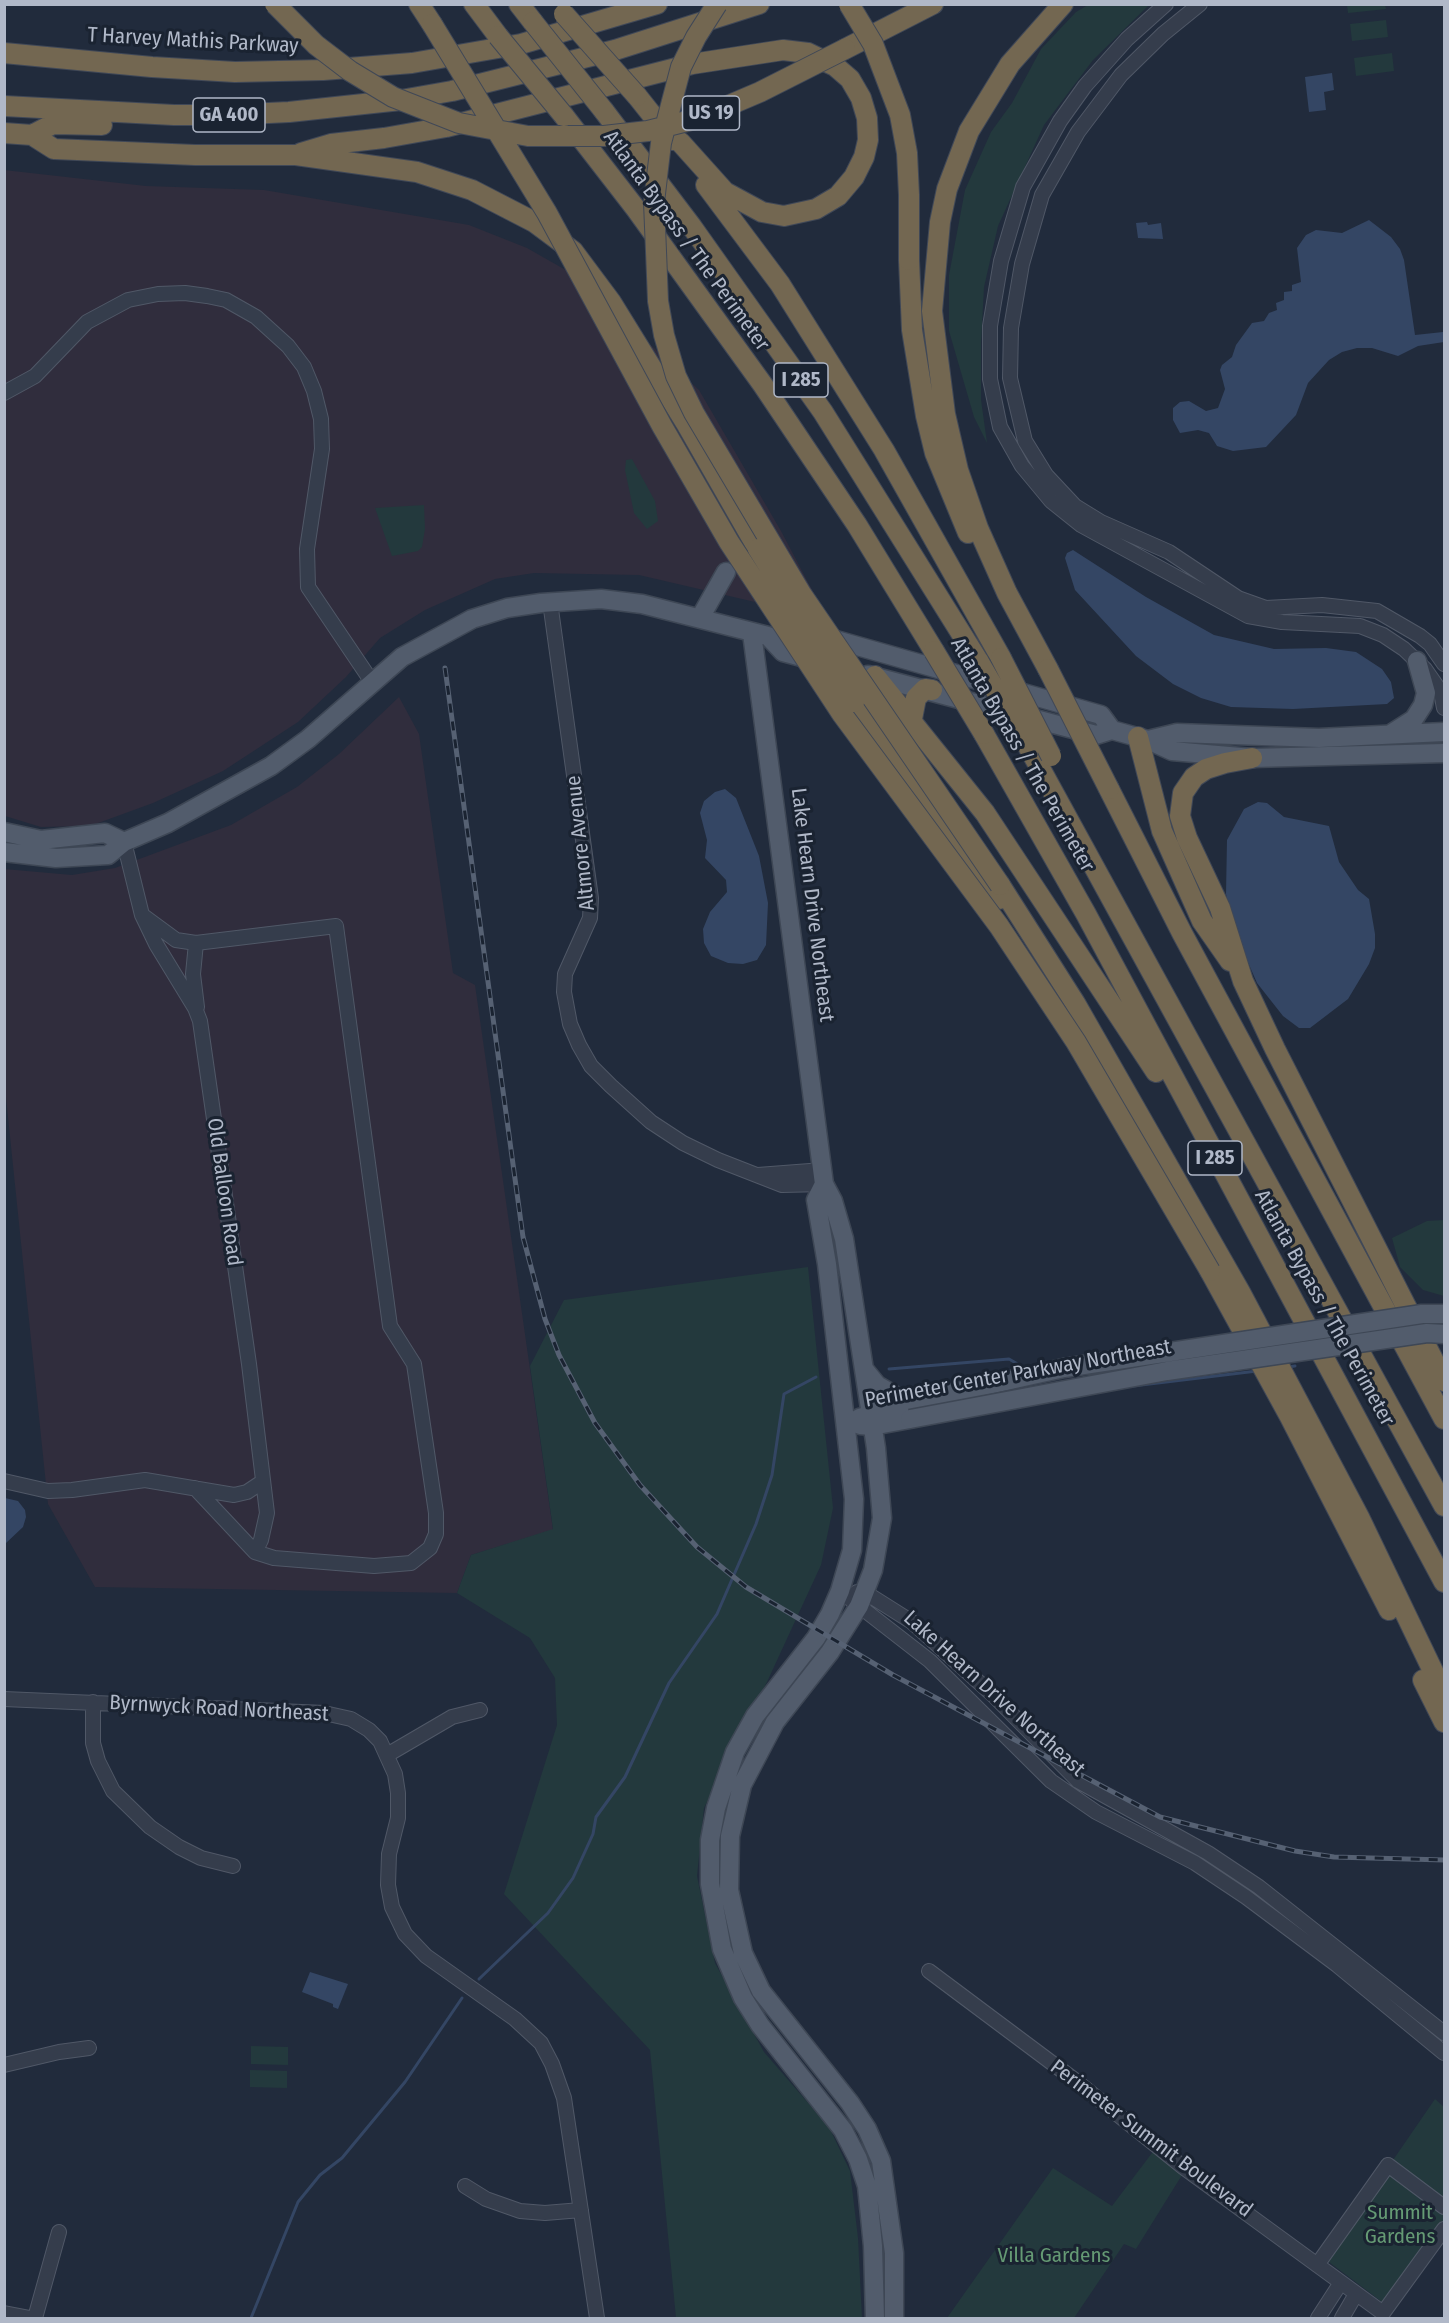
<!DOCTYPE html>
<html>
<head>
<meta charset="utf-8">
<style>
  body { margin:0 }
  #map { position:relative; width:1449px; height:2323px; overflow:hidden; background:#212b3c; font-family:"Fira Sans Condensed",sans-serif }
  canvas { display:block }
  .frame { position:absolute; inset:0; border:6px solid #b0b8c8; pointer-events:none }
</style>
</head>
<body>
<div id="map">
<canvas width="1449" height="2323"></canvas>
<div class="frame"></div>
</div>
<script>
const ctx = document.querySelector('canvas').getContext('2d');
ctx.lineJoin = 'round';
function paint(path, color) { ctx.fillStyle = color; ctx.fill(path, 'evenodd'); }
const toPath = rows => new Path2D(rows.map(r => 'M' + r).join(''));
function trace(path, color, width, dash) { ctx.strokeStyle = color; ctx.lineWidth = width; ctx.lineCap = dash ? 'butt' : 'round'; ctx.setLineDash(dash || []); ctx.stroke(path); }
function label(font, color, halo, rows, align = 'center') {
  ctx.font = font + ' "Fira Sans Condensed",sans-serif'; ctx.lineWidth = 6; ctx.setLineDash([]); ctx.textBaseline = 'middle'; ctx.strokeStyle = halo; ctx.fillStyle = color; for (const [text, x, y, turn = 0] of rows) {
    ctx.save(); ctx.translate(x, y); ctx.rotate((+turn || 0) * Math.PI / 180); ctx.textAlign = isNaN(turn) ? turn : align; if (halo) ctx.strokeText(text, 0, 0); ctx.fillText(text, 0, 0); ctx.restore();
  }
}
paint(toPath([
  [4,170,146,186,264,190,469,225,527,248,578,277,699,390,781,531,830,624,802,618,755,602,639,575,534,573,495,579,425,610,380,638,346,677,298,722,223,771,153,803,90,826,41,827,5,816],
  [399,697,419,734,453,973,475,985,553,1530,471,1555,457,1593,95,1587,48,1504,5,1088,4,869,72,875,115,868,231,825,297,787,339,754]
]), '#302d3d');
paint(toPath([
  [1088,5,1149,5,1093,60,1044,125,998,226,984,287,981,343,981,400,987,443,974,417,949,331,949,275,965,190,991,132,1012,103,1041,49,1076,12],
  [1347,5,1385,5,1386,9,1348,13],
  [1386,20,1388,37,1352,41,1350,24],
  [1392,53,1394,71,1356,76,1354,58],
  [632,459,655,501,658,521,647,529,634,513,625,470,626,460],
  [424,505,425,529,422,547,418,551,392,556,375,508],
  [1444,1220,1444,1296,1423,1290,1400,1267,1392,1238,1427,1221],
  [808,1267,833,1508,821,1565,767,1682,704,1808,697,1876,715,1963,764,2052,829,2127,850,2171,858,2238,862,2318,676,2318,650,2050,504,1894,557,1725,555,1678,530,1638,457,1593,471,1555,553,1529,530,1366,564,1300],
  [251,2046,288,2047,288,2065,251,2064],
  [250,2070,287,2071,287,2088,250,2087],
  [1435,2099,1444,2107,1444,2239,1394,2311,1325,2259],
  [1158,2145,1187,2167,1136,2249,1124,2244,1074,2318,947,2318,1053,2168,1112,2206]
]), '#23393d');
paint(toPath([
  [1332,73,1334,90,1324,92,1326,110,1309,112,1305,77],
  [1369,220,1391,237,1400,249,1404,260,1415,335,1443,332,1444,342,1418,346,1398,356,1372,348,1357,348,1342,352,1329,360,1308,383,1296,415,1266,447,1233,451,1217,446,1209,433,1198,430,1180,433,1173,420,1173,408,1180,402,1189,401,1206,411,1218,408,1225,389,1220,370,1222,365,1232,357,1236,345,1252,323,1264,321,1269,313,1277,310,1276,303,1284,300,1284,292,1292,291,1292,285,1301,282,1297,248,1306,235,1316,230,1342,233],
  [1147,222,1148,225,1161,223,1163,239,1138,238,1136,223],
  [1073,550,1146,597,1214,635,1274,649,1326,648,1356,652,1382,669,1391,682,1394,698,1387,704,1293,709,1231,707,1201,698,1173,684,1136,656,1075,590,1065,558,1067,553],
  [725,789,736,798,759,856,768,903,766,945,757,960,743,964,728,963,711,956,704,943,703,929,710,912,727,892,726,880,705,858,707,840,700,813,704,801,715,792],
  [1258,802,1267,803,1284,817,1329,826,1339,862,1358,890,1369,899,1375,934,1375,948,1369,964,1348,999,1310,1028,1299,1028,1283,1016,1257,983,1237,937,1226,894,1227,840,1244,809],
  [5,1498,18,1501,25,1510,26,1517,23,1527,5,1544],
  [310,1972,348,1984,338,2009,333,2007,333,2004,302,1992]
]), '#344664');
trace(toPath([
  [1288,1367,1295,1366],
  [889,1369,1009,1359,1028,1370],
  [1133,1386,1257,1371],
  [479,1979,548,1913,573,1878,593,1834,596,1817,625,1777,669,1683,717,1614,756,1524,772,1475,784,1394,816,1377],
  [251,2318,298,2202,320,2175,342,2158,405,2082,462,1998]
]), '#344664', 3);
const minor = toPath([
  [1166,4,1127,39,1085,86,1060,121,1023,187,1001,261,990,326,990,379,1000,427,1022,466,1051,501,1081,525,1248,616,1282,622,1360,626,1383,635,1404,649,1425,669,1441,692,1444,708],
  [1200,4,1163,34,1121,75,1078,132,1042,195,1022,264,1011,328,1010,378,1025,441,1046,475,1075,506,1101,522,1169,552,1238,598,1266,608,1322,605,1377,611,1420,636,1430,644,1444,664],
  [4,393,35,376,87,322,128,300,158,294,185,293,207,296,226,300,256,317,288,346,304,367,314,391,321,419,322,449,307,549,308,587,372,682],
  [550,602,591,898,590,918,565,974,564,992,570,1024,579,1045,591,1066,611,1086,651,1122,683,1143,718,1160,782,1185,824,1184],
  [124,842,142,915,156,944,195,1008,200,1021,249,1364,267,1513,261,1540,255,1552],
  [142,915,176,940,196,943,336,926,390,1326,414,1364,436,1513,436,1534,430,1548,411,1563,374,1566,274,1558,255,1552,195,1488],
  [196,943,193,974,197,1007],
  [758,1175,823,1170],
  [4,1481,48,1491,72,1490,145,1480,234,1495,247,1492,262,1482],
  [840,1591,930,1661,1051,1781,1096,1812,1195,1863,1246,1897,1337,1965,1444,2053],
  [857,1592,866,1593,912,1622,993,1695,1078,1781,1208,1853,1259,1887,1444,2033],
  [4,1699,324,1713,351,1719,369,1730,380,1741,395,1774,398,1793,398,1818,389,1854,388,1885,392,1907,405,1934,426,1956,515,2019,541,2043,552,2064,564,2098,597,2318],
  [93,1702,93,1743,98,1761,113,1791,150,1827,179,1847,201,1858,233,1866],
  [387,1755,452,1717,480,1710],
  [929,1971,1076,2081,1183,2167,1383,2313,1444,2229],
  [4,2065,59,2052,89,2048],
  [465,2186,486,2199,520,2211,545,2213,581,2210],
  [1317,2265,1388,2165,1444,2207],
  [4,2313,30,2318],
  [35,2318,59,2232],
  [1318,2318,1340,2284],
  [1342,2318,1356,2294]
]);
const major = toPath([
  [700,618,726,572],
  [752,633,824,1184,833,1201,844,1239,876,1448,882,1518,873,1570,859,1606,830,1652,775,1722,742,1785,730,1836,729,1890,743,1953,761,1991,850,2103,867,2129,881,2161,894,2253,894,2318],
  [822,636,1101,715,1112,730],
  [868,675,1096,735,1112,730,1148,740,1172,751,1252,758,1444,753],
  [1392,733,1414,719,1423,705,1426,693,1417,661],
  [1148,740,1177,733,1319,738,1444,732],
  [4,832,41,840,105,833,124,842],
  [4,852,56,858,108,855,124,842,168,823,271,766,308,739,402,657,472,619,507,608,541,603,601,599,642,604,768,636,783,652,813,660],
  [824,1184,816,1200,827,1264,854,1499,852,1550,840,1591,830,1614,816,1638,755,1716,735,1752,716,1808,710,1840,710,1884,722,1949,743,1998,760,2025,843,2130,858,2159,867,2186,873,2246,875,2318],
  [864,1369,877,1385,908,1403],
  [859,1418,908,1403,1064,1368],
  [860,1425,872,1426,910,1419]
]);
const highway = toPath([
  [419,4,432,24],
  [474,4,498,36],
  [519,4,533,22],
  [845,49,933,4],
  [4,53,152,67,235,72,323,70,412,63,521,44,657,4],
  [637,96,672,140],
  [4,106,174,115,227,115,289,112,401,100,452,91,615,50,759,4],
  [604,111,692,227,823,412,979,662],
  [564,116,636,209,763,385,857,525,934,651],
  [4,133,32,135,54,149,195,155,296,155,417,172,472,190,534,222,573,251,611,302,687,425,758,549],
  [32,135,53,124,102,125],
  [301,153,331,144,384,138,446,127,692,64,783,50,808,53,835,66,850,79,861,98,867,118,868,140,864,157,854,177,838,196,816,209,784,216,762,212,725,192,681,143,664,130],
  [706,185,780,284,884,450,1001,658],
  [909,260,912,330,926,416,935,453,968,533],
  [1048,669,1007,593,978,528,958,470,945,414,932,311,940,222,947,189,969,131,1010,64,1063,4],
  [875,676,985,813,1156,1072],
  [854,702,999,899],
  [911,724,916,698,925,689,932,690],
  [984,734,1086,914,1444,1582],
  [1138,737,1162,831,1202,921,1230,961],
  [1029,748,1444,1506],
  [1252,758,1225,763,1206,769,1194,777,1183,793,1180,816,1187,838,1220,908,1243,981,1275,1049,1444,1381],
  [1109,789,1182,933,1444,1419],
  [1000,885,1075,1003,1240,1292,1360,1519,1444,1694],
  [1210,1271,1290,1417,1389,1610],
  [1423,1680,1444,1722]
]);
trace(minor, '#505867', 16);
trace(major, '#3e4755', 21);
trace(highway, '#404857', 22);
trace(minor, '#353d4c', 14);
trace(major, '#525c6c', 18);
trace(highway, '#736751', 20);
const rail = toPath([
  [445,668,523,1237,545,1319,559,1355,595,1423,640,1485,697,1547,746,1587,893,1675,1160,1817,1295,1851,1334,1857,1444,1860]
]);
trace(rail, '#566173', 5);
trace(rail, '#1a2331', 3, [9]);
const majorBridge = toPath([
  [1064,1368,1422,1314,1444,1314],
  [910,1419,1167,1371,1427,1333,1444,1334]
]);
const highwayBridge = toPath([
  [275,4,316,45,350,71,393,97,459,123,528,136,604,136,648,131,699,118,760,92,845,49],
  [717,4,696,37,681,67,661,143,654,202,658,301,664,335,676,376,694,413,802,595,1000,885],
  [849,4,873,44,900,115,907,153,909,195,909,260],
  [564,14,637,96],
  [533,22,604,111],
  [432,24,547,213,662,426,729,542,842,714,999,926,1076,1042,1210,1271],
  [498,36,564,116],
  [758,549,854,702],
  [934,651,984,734],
  [1001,658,1051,756],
  [979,662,1029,748],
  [1048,669,1109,789]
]);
trace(majorBridge, '#3e4755', 21, []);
trace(highwayBridge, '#404857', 22, []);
trace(majorBridge, '#525c6c', 18);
trace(highwayBridge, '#736751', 20);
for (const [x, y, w] of [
  [711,113,57],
  [229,115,72],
  [801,380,54],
  [1215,1158,54]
]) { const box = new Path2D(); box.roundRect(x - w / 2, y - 17, w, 34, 4.5); ctx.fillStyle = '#1a2331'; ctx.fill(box); trace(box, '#b0b8c8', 1.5); }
label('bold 20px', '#b0b8c8', null, [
  ["US 19",711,113],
  ["GA 400",229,115],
  ["I 285",801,380],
  ["I 285",1215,1158]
]);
label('21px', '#b0b8c8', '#1a2331', [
  ["T Harvey Mathis Parkway",193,41,3],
  ["Atlanta Bypass / The Perimeter",686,241,54],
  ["Atlanta Bypass / The Perimeter",1022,755,60],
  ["Altmore Avenue",581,843,-96],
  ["Lake Hearn Drive Northeast",812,905,83],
  ["Old Balloon Road",224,1192,82],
  ["Atlanta Bypass / The Perimeter",1324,1308,61],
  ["Perimeter Center Parkway Northeast",1018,1374,-10],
  ["Lake Hearn Drive Northeast",994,1694,42],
  ["Byrnwyck Road Northeast",219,1709,3],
  ["Perimeter Summit Boulevard",1151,2139,37]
]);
label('21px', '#659a74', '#1a2331', [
  ["Summit",1400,2213],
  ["Gardens",1400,2237],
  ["Villa Gardens",1054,2256]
]);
</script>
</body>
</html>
